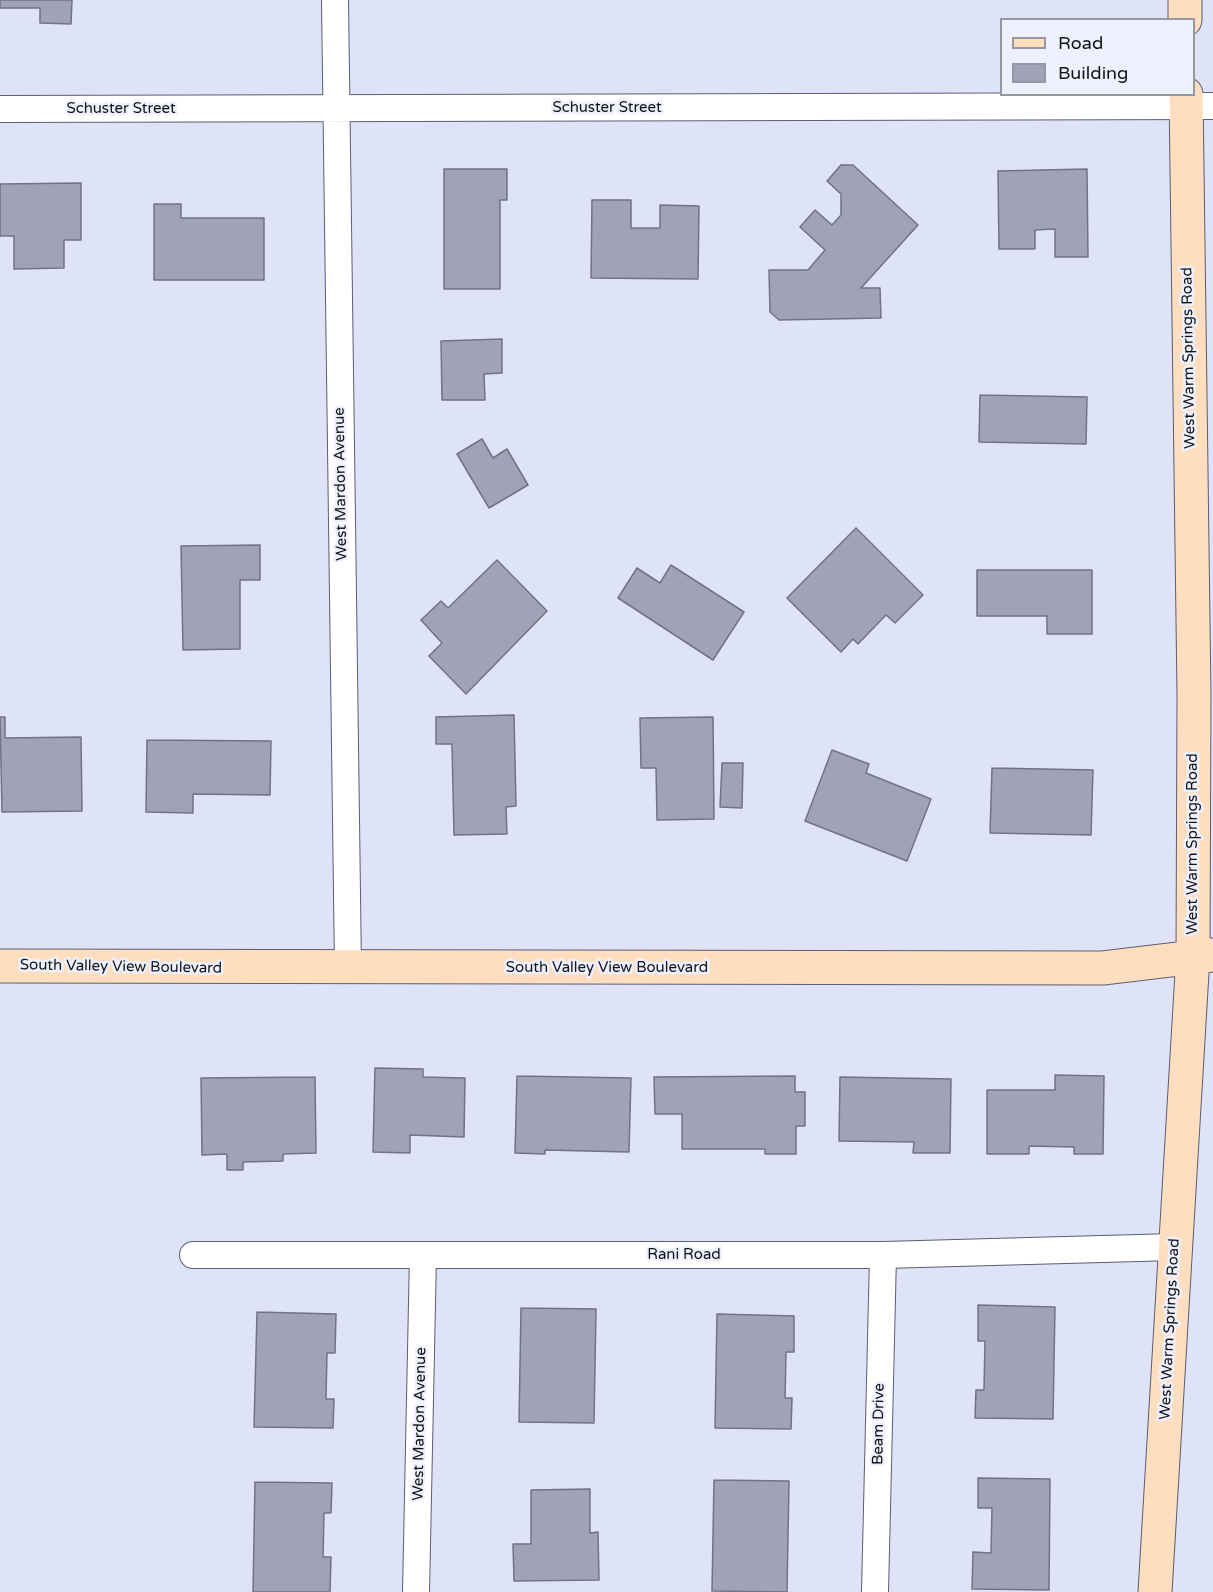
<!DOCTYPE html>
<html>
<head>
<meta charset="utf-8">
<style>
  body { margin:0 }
  #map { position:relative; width:1213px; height:1592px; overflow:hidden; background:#dfe3f7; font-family:"Varela Round",sans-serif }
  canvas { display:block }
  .legend { position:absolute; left:1000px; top:18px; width:195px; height:78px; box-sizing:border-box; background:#eef0fd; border:2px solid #9697a1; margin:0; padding:8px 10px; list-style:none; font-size:18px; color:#111218 }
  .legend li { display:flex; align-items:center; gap:12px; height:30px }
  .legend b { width:30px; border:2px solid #9697a1 }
</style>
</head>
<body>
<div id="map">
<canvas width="1213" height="1592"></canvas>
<ul class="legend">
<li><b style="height:8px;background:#fedebe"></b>Road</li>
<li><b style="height:16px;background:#a0a3b6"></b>Building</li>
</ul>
</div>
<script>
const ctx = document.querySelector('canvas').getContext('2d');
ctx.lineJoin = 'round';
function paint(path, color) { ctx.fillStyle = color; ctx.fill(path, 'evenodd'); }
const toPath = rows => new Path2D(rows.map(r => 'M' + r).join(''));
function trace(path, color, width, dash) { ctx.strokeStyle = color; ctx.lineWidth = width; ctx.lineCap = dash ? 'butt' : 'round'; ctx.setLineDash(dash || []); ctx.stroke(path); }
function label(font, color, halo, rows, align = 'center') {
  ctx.font = font + ' "Varela Round",sans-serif'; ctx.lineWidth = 5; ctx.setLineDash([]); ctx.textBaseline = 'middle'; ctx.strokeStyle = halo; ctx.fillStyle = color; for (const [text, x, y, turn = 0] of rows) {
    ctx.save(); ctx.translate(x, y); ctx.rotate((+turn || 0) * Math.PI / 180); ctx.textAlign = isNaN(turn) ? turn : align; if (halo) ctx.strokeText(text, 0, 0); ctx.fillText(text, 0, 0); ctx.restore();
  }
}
const building = toPath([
  [0,0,72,0,71,24,40,23,40,8,0,8,0,0],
  [841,165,853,165,918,225,861,288,880,288,881,318,779,320,770,312,769,270,808,270,825,250,800,227,815,210,832,225,841,215,841,194,827,181,841,165],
  [444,169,507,169,507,200,500,200,500,289,444,289,444,169],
  [1087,169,1088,257,1055,257,1055,229,1035,230,1035,249,999,249,998,171,1087,169],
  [81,183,81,240,64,240,64,268,14,269,14,236,0,236,0,184,81,183],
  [592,200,631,200,631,228,660,228,660,205,699,206,698,279,591,278,592,200],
  [154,204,181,204,181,218,264,218,264,280,154,280,154,204],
  [502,339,502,373,484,374,485,400,442,400,441,341,502,339],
  [980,395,1087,397,1086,444,979,442,980,395],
  [482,439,493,458,507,449,528,485,489,508,457,454,482,439],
  [856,528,923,595,895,623,886,615,858,644,853,639,841,652,787,598,856,528],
  [260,545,260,580,240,580,240,649,183,650,181,546,260,545],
  [497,560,547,611,466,694,429,656,442,643,421,620,441,601,448,608,497,560],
  [671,565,744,612,713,660,618,598,637,568,660,583,671,565],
  [977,570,1092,570,1092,634,1047,634,1047,616,977,616,977,570],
  [514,715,516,806,506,807,507,834,454,835,452,744,436,744,436,717,514,715],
  [0,717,5,717,5,738,81,737,82,811,2,812,0,717],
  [713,717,714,819,657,820,656,768,641,768,640,718,713,717],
  [147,740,271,741,270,795,193,794,193,813,146,812,147,740],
  [832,750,869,764,866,773,931,799,907,861,805,821,832,750],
  [722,763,743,763,742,808,720,807,722,763],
  [992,768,1093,770,1091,835,990,833,992,768],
  [375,1068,423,1069,423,1077,465,1078,464,1137,410,1135,410,1153,373,1152,375,1068],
  [1055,1075,1104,1076,1103,1154,1074,1154,1074,1147,1029,1146,1029,1154,987,1154,987,1090,1055,1090,1055,1075],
  [517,1076,631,1078,629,1152,545,1150,545,1154,515,1153,517,1076],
  [795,1076,795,1092,805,1092,805,1126,796,1126,796,1154,765,1154,765,1149,682,1149,682,1114,655,1114,654,1077,795,1076],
  [315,1077,316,1153,283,1154,283,1161,243,1162,243,1170,227,1170,227,1154,202,1155,201,1078,315,1077],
  [840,1077,951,1079,950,1153,913,1153,914,1142,839,1141,840,1077],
  [978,1305,1055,1307,1053,1419,975,1418,976,1390,984,1390,985,1341,978,1341,978,1305],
  [521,1308,596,1309,594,1423,519,1422,521,1308],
  [257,1312,336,1314,335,1353,327,1353,326,1399,334,1399,333,1428,254,1427,257,1312],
  [717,1314,794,1316,794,1352,786,1352,785,1398,792,1398,791,1429,715,1428,717,1314],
  [978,1478,1050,1479,1049,1590,972,1589,973,1552,991,1553,992,1508,978,1508,978,1478],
  [714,1480,789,1481,787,1592,712,1591,714,1480],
  [255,1482,332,1483,331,1513,324,1513,323,1557,331,1557,330,1592,253,1592,255,1482],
  [590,1489,590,1533,598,1532,599,1580,514,1581,513,1544,531,1544,531,1490,590,1489]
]);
paint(building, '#a0a3b6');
trace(building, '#707385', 1.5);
const minor = toPath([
  [335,0,348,968],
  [0,109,1213,106],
  [193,1255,883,1255,1175,1247],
  [416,1592,423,1255],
  [875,1592,883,1255]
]);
const secondary = toPath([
  [1185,0,1185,20],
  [0,966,1103,968,1212,955],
  [1155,1592,1193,956,1194,695,1186,94]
]);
trace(minor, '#5b5e6f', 28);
trace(secondary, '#5b5e6f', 35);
trace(minor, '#fff', 26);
trace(secondary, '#fedebe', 33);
label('15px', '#111218', '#eef0fd', [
  ["Schuster Street",607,108],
  ["Schuster Street",121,109],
  ["West Warm Springs Road",1189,358,-91],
  ["West Mardon Avenue",341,484,-91],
  ["West Warm Springs Road",1193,844,-90],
  ["South Valley View Boulevard",121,967,1],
  ["South Valley View Boulevard",607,968],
  ["Rani Road",684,1255],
  ["West Warm Springs Road",1170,1329,-87],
  ["West Mardon Avenue",420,1424,-89],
  ["Beam Drive",879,1424,-89]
]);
</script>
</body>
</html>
